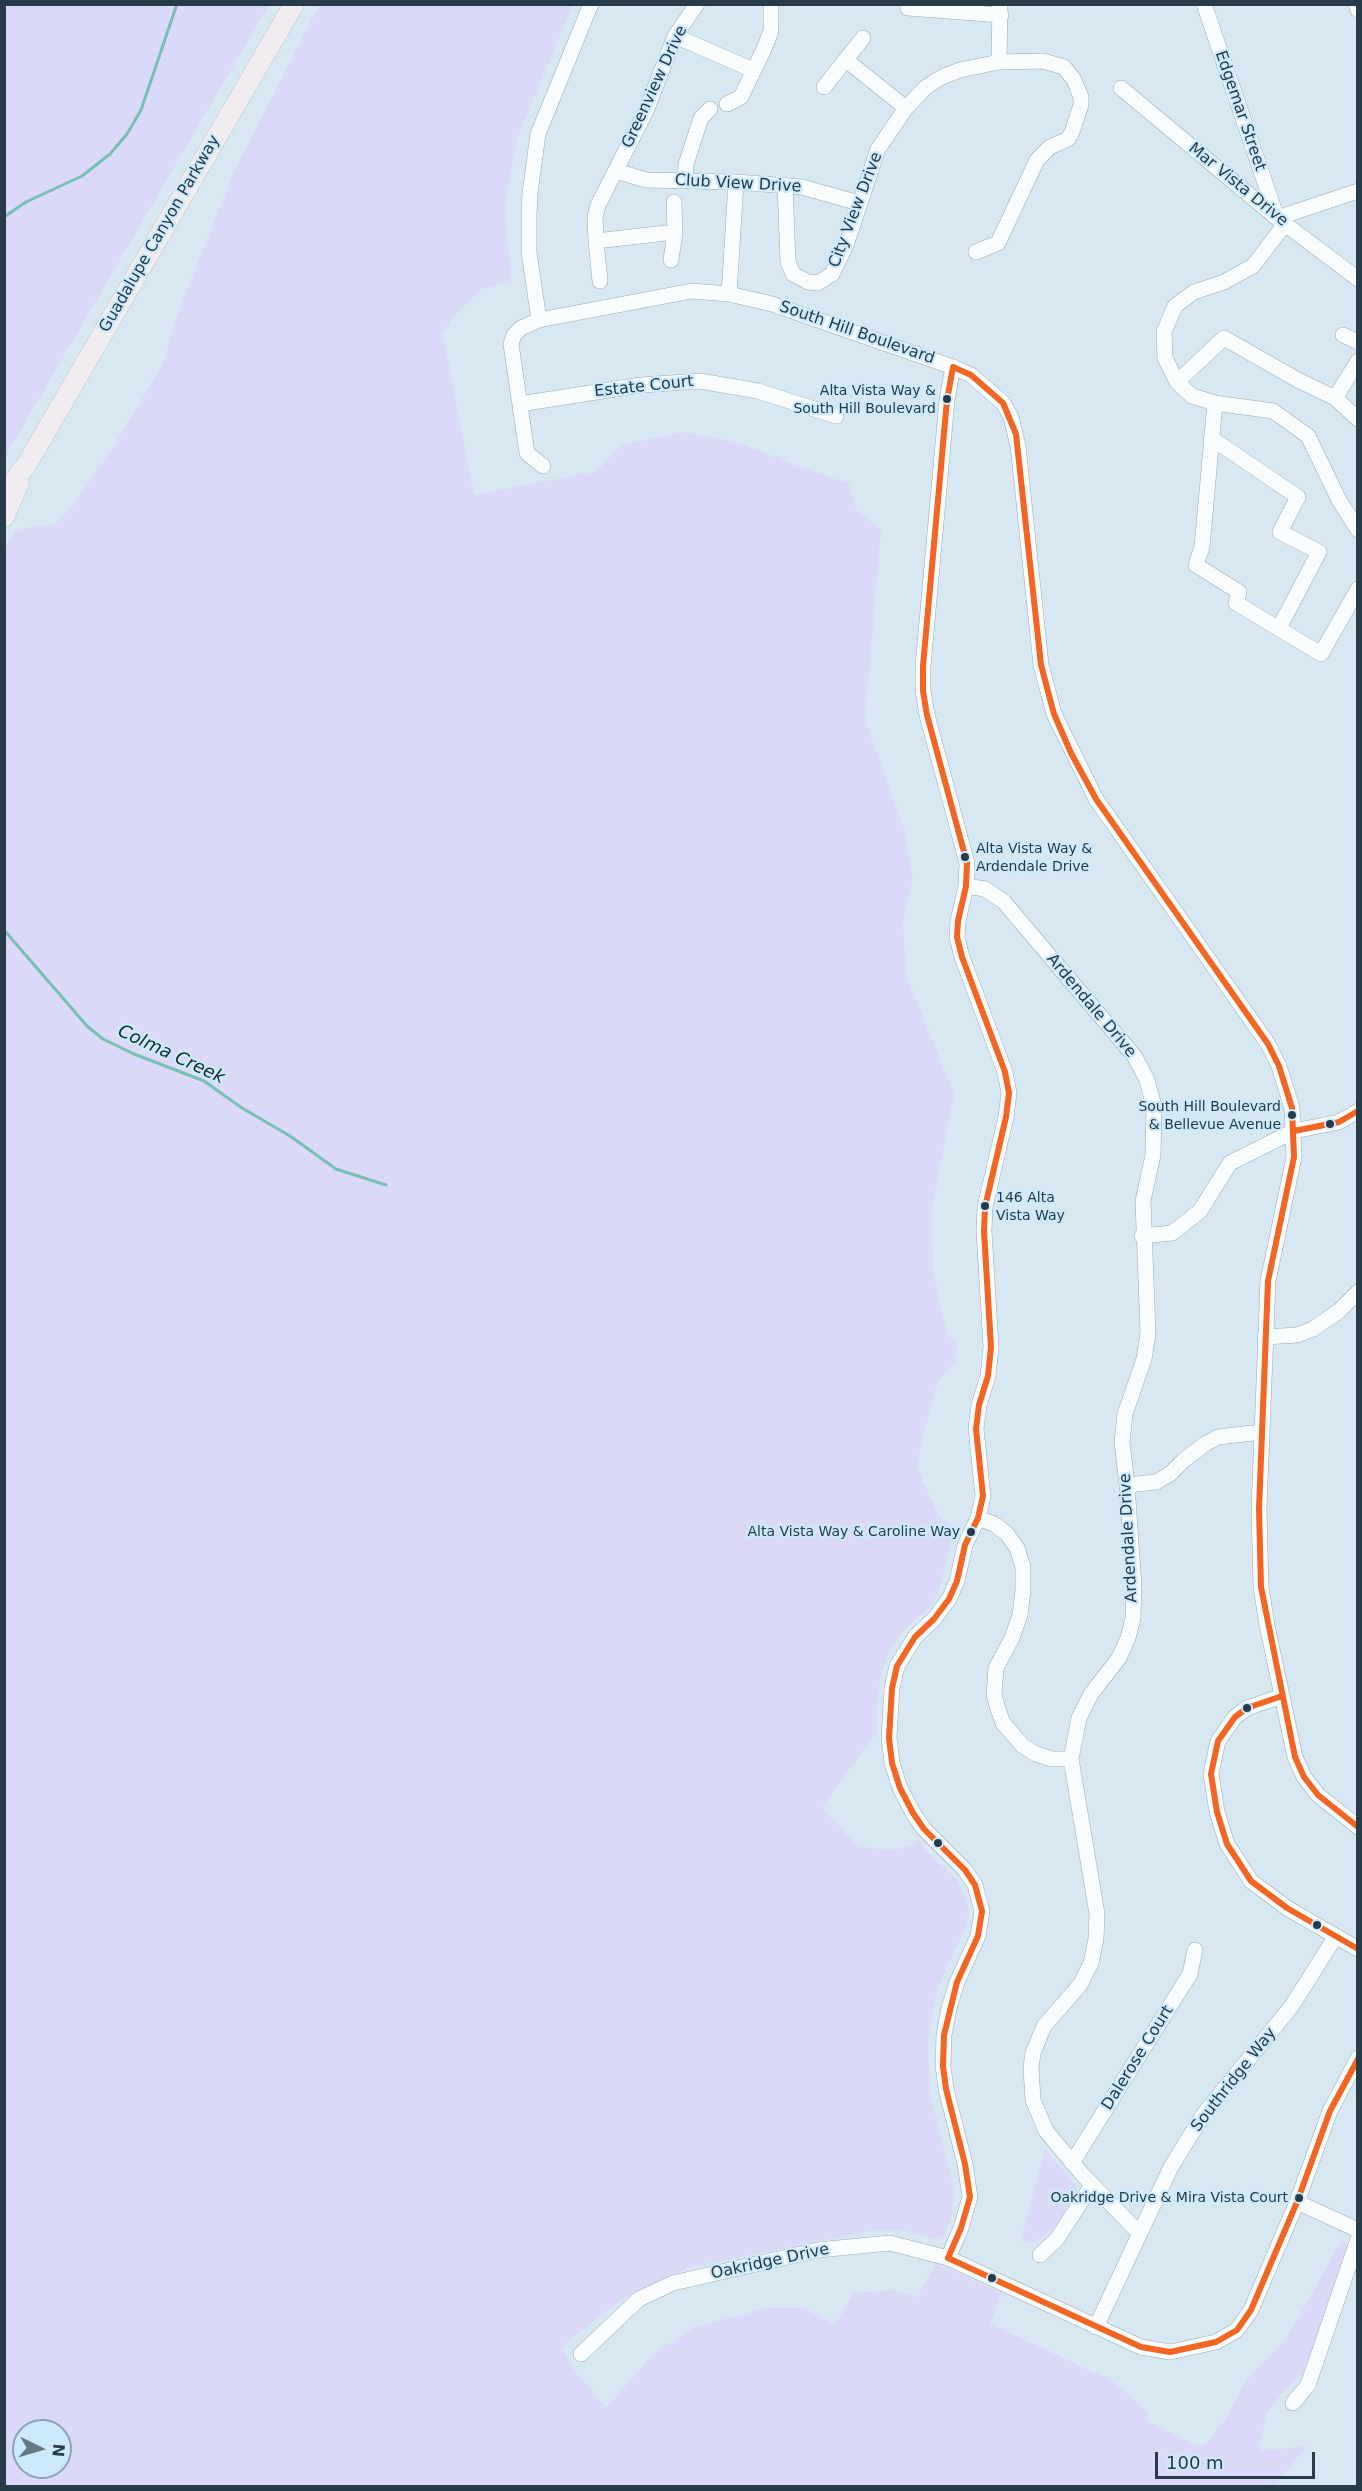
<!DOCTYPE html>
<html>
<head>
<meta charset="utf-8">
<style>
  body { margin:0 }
  #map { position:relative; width:1362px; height:2491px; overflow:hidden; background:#d8e8f2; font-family:"DejaVu Sans",sans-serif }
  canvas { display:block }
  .frame { position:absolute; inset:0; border:6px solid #273b48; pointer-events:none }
  .north { position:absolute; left:12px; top:2419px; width:60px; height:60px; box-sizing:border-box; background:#cdeafd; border:2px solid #8ba4b5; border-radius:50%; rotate:95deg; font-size:16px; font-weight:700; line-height:24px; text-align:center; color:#273b48 }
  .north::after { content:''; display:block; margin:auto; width:21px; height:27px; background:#657884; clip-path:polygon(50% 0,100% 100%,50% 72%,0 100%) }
  .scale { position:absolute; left:1155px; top:2452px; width:160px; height:27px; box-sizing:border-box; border:3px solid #273b48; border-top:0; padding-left:8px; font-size:18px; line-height:21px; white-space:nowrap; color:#273b48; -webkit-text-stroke:4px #cdeafd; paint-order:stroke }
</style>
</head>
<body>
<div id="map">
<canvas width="1362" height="2491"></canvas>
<div class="frame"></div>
<div class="north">N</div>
<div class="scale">100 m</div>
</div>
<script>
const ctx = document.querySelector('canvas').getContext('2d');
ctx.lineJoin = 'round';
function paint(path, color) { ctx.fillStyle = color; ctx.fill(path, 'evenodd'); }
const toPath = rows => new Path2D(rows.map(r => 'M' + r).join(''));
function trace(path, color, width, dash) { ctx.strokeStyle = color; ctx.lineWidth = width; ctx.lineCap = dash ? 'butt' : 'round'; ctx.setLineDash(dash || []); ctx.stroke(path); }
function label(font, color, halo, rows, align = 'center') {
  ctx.font = font + ' "DejaVu Sans",sans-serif'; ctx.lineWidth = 4.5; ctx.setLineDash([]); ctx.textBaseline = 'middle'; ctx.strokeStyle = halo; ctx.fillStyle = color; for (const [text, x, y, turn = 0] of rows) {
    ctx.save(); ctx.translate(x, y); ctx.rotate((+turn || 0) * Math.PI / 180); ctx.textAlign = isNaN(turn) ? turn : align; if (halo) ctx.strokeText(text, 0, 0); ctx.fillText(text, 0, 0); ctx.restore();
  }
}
paint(toPath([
  [4,5,269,5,5,457,4,457],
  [319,5,573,5,517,139,505,208,511,280,482,289,453,316,443,334,474,495,597,471,620,446,683,432,733,441,831,478,848,482,857,512,881,529,865,720,904,828,913,877,903,922,906,975,954,1094,932,1208,933,1272,947,1334,957,1344,956,1361,938,1381,922,1440,917,1468,939,1516,955,1527,939,1591,929,1608,904,1630,890,1649,880,1680,877,1702,877,1736,874,1736,822,1807,858,1847,895,1850,913,1845,918,1840,925,1849,958,1881,964,1894,969,1910,965,1929,937,1990,928,2041,930,2093,954,2188,952,2216,944,2236,940,2240,901,2230,875,2230,692,2267,666,2277,620,2301,568,2341,563,2351,577,2374,607,2407,654,2353,695,2327,766,2308,804,2308,835,2325,854,2293,891,2290,917,2297,936,2263,1002,2293,990,2324,1111,2380,1149,2413,1147,2421,1197,2446,1206,2443,1225,2420,1247,2379,1286,2339,1342,2240,1352,2247,1303,2375,1284,2390,1266,2415,1259,2451,1307,2446,1275,2486,5,2486,5,548,17,529,53,525,72,507,113,447,164,362,175,321,234,172],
  [24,2431,60,2431,60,2467,24,2467],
  [1045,2149,1078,2188,1062,2217,1049,2233,1031,2243,1021,2240]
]), '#dadaf8');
trace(toPath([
  [4,217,26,202,82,176,110,154,127,134,141,110,177,4],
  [4,930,87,1026,103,1039,134,1054,204,1081,242,1108,290,1136,336,1169,386,1185]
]), '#78c0b4', 3);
const minor = toPath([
  [771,4,771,26],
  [1204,4,1277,218,1358,191],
  [1356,4,1358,10],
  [908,8,1001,15],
  [675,36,753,70],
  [846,60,906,108],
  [999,62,1000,4],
  [824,87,863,38],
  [1121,88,1277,218,1358,279],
  [727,104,741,97,764,49,771,31],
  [616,171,646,180,736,182,802,187,859,203],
  [685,181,686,164,701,118,710,109],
  [785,185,788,262,793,274,808,282,818,283,832,274,846,245,878,149,906,108,926,87,942,77,960,70,999,62,1043,61,1064,67,1074,80,1081,97,1081,105,1072,132,1068,139,1050,147,1037,160,998,243,976,252],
  [1285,224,1253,266,1224,282,1194,292,1175,306,1164,332,1165,358,1177,382,1192,396,1215,403,1273,411,1308,436,1339,500,1358,530],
  [596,241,675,232],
  [671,260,675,232,674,202],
  [600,281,596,241,595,217,598,205,646,111,675,36,697,4],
  [729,294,736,182],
  [539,320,529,252,529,215,530,193,538,134,591,4],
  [1343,335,1358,342],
  [1177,382,1224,338,1296,379,1335,398,1358,419],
  [1335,398,1358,361],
  [1215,403,1202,547,1196,565,1239,592,1236,603,1321,654,1358,589],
  [520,404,641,385,700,381,758,391,836,416],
  [1211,438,1298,497,1280,532,1319,552,1279,628],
  [543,466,527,453,511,344,514,335,521,328,539,320,692,291,729,294,772,304,953,367,971,375,1003,403,1011,417,1018,446,1041,665,1054,714,1096,799,1268,1044,1279,1066,1292,1108,1294,1157,1268,1281,1259,1509,1261,1587,1267,1625,1295,1757,1304,1777,1318,1795,1358,1827],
  [966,886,985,889,1004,902,1135,1057,1147,1080,1154,1107,1153,1155,1143,1201,1148,1333,1144,1359,1125,1414,1122,1442,1127,1485,1134,1586,1133,1618,1128,1638,1119,1658,1091,1694,1079,1718,1071,1759,1097,1914,1096,1939,1091,1963,1080,1985,1044,2026,1033,2053,1031,2068,1033,2100,1046,2131,1082,2174,1139,2233],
  [1142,1236,1172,1233,1200,1211,1230,1163,1294,1131,1339,1122,1358,1111],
  [1265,1337,1297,1335,1313,1329,1339,1311,1358,1292],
  [1127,1485,1156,1482,1170,1474,1184,1460,1205,1444,1218,1437,1261,1432],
  [978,1518,994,1524,1007,1534,1017,1548,1023,1567,1023,1590,1020,1615,1012,1638,996,1668,994,1695,998,1709,1003,1723,1023,1746,1036,1754,1052,1759,1071,1759],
  [1282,1696,1247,1708,1235,1717,1218,1741,1211,1774,1217,1812,1227,1844,1251,1881,1287,1908,1358,1949],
  [1072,2163,1190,1974,1195,1950],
  [1297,2202,1358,2230],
  [1040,2255,1057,2239,1092,2185],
  [948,2258,961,2228,970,2197,965,2164,946,2089,943,2066,944,2035,949,2008,957,1982,978,1936,982,1911,975,1885,965,1870,924,1829,913,1813,900,1788,892,1763,889,1738,892,1688,897,1666,915,1637,934,1619,949,1599,957,1581,965,1545,978,1518,983,1496,976,1429,979,1405,988,1376,991,1347,984,1231,985,1207,1006,1117,1009,1093,1005,1072,962,957,957,937,958,921,966,886,967,863,927,715,923,691,923,666,947,400,953,367],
  [1096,2327,1171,2167,1203,2115,1291,2007,1336,1936],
  [581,2354,639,2299,673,2283,818,2250,890,2243,948,2258,1141,2347,1170,2352,1216,2342,1237,2330,1251,2310,1297,2202,1330,2111,1358,2058],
  [1293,2403,1308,2385,1358,2239]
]);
const major = toPath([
  [4,495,27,464,294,4],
  [4,517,19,483]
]);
trace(minor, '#99a9b4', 16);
trace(major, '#bac5cb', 21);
trace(minor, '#f9fcfd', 15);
trace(major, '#f1ecf0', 20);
trace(toPath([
  [953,367,971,375,1003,403,1016,434,1041,665,1054,714,1071,753,1096,799,1268,1044,1279,1066,1292,1108,1294,1157,1268,1281,1259,1509,1261,1587,1295,1757,1304,1777,1318,1795,1358,1827],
  [1294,1131,1339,1122,1358,1111],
  [1282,1696,1247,1708,1235,1717,1218,1741,1211,1774,1217,1812,1227,1844,1251,1881,1287,1908,1358,1949],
  [948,2258,961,2228,970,2197,965,2164,946,2089,943,2066,944,2035,957,1982,978,1936,982,1911,975,1885,965,1870,924,1829,913,1813,900,1788,892,1763,889,1738,892,1688,897,1666,915,1637,934,1619,949,1599,957,1581,965,1545,978,1518,983,1496,976,1429,979,1405,988,1376,991,1347,984,1231,985,1207,1006,1117,1009,1093,1005,1072,962,957,957,937,958,921,966,886,967,863,927,715,923,691,923,666,947,400,953,367],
  [948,2258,1141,2347,1170,2352,1216,2342,1237,2330,1251,2310,1297,2202,1330,2111,1358,2059]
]), '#f26522', 6);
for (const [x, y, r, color] of [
  [947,399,5,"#273b48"],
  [965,857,5,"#273b48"],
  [1292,1115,5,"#273b48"],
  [1330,1124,5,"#273b48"],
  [985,1206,5,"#273b48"],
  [971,1532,5,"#273b48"],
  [1247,1708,5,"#273b48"],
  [938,1843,5,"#273b48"],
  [1317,1925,5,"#273b48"],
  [1299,2198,5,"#273b48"],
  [992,2278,5,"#273b48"]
]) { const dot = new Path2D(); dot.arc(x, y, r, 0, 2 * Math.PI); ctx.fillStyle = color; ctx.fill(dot); trace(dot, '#cdeafd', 2); }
label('14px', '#273b48', '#cdeafd', [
  ["Alta Vista Way &",936,391],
  ["South Hill Boulevard",936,409],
  ["Alta Vista Way &",976,849,"left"],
  ["Ardendale Drive",976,867,"left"],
  ["South Hill Boulevard",1281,1107],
  ["& Bellevue Avenue",1281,1125],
  ["146 Alta",996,1198,"left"],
  ["Vista Way",996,1216,"left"],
  ["Alta Vista Way & Caroline Way",960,1532],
  ["Oakridge Drive & Mira Vista Court",1288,2198]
], 'right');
label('16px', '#273b48', '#cdeafd', [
  ["Greenview Drive",655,87,-65],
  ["Edgemar Street",1240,111,71],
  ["Club View Drive",738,184,3],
  ["Mar Vista Drive",1238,185,39],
  ["City View Drive",856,210,-69],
  ["Guadalupe Canyon Parkway",160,234,-60],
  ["South Hill Boulevard",857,333,19],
  ["Estate Court",644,387,-6],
  ["Ardendale Drive",1091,1006,50],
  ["Ardendale Drive",1129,1538,-93],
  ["Dalerose Court",1138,2058,-58],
  ["Southridge Way",1234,2080,-52],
  ["Oakridge Drive",770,2262,-12]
]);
label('italic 18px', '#12302a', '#cdeafd', [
  ["Colma Creek",171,1055,25]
]);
</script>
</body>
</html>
